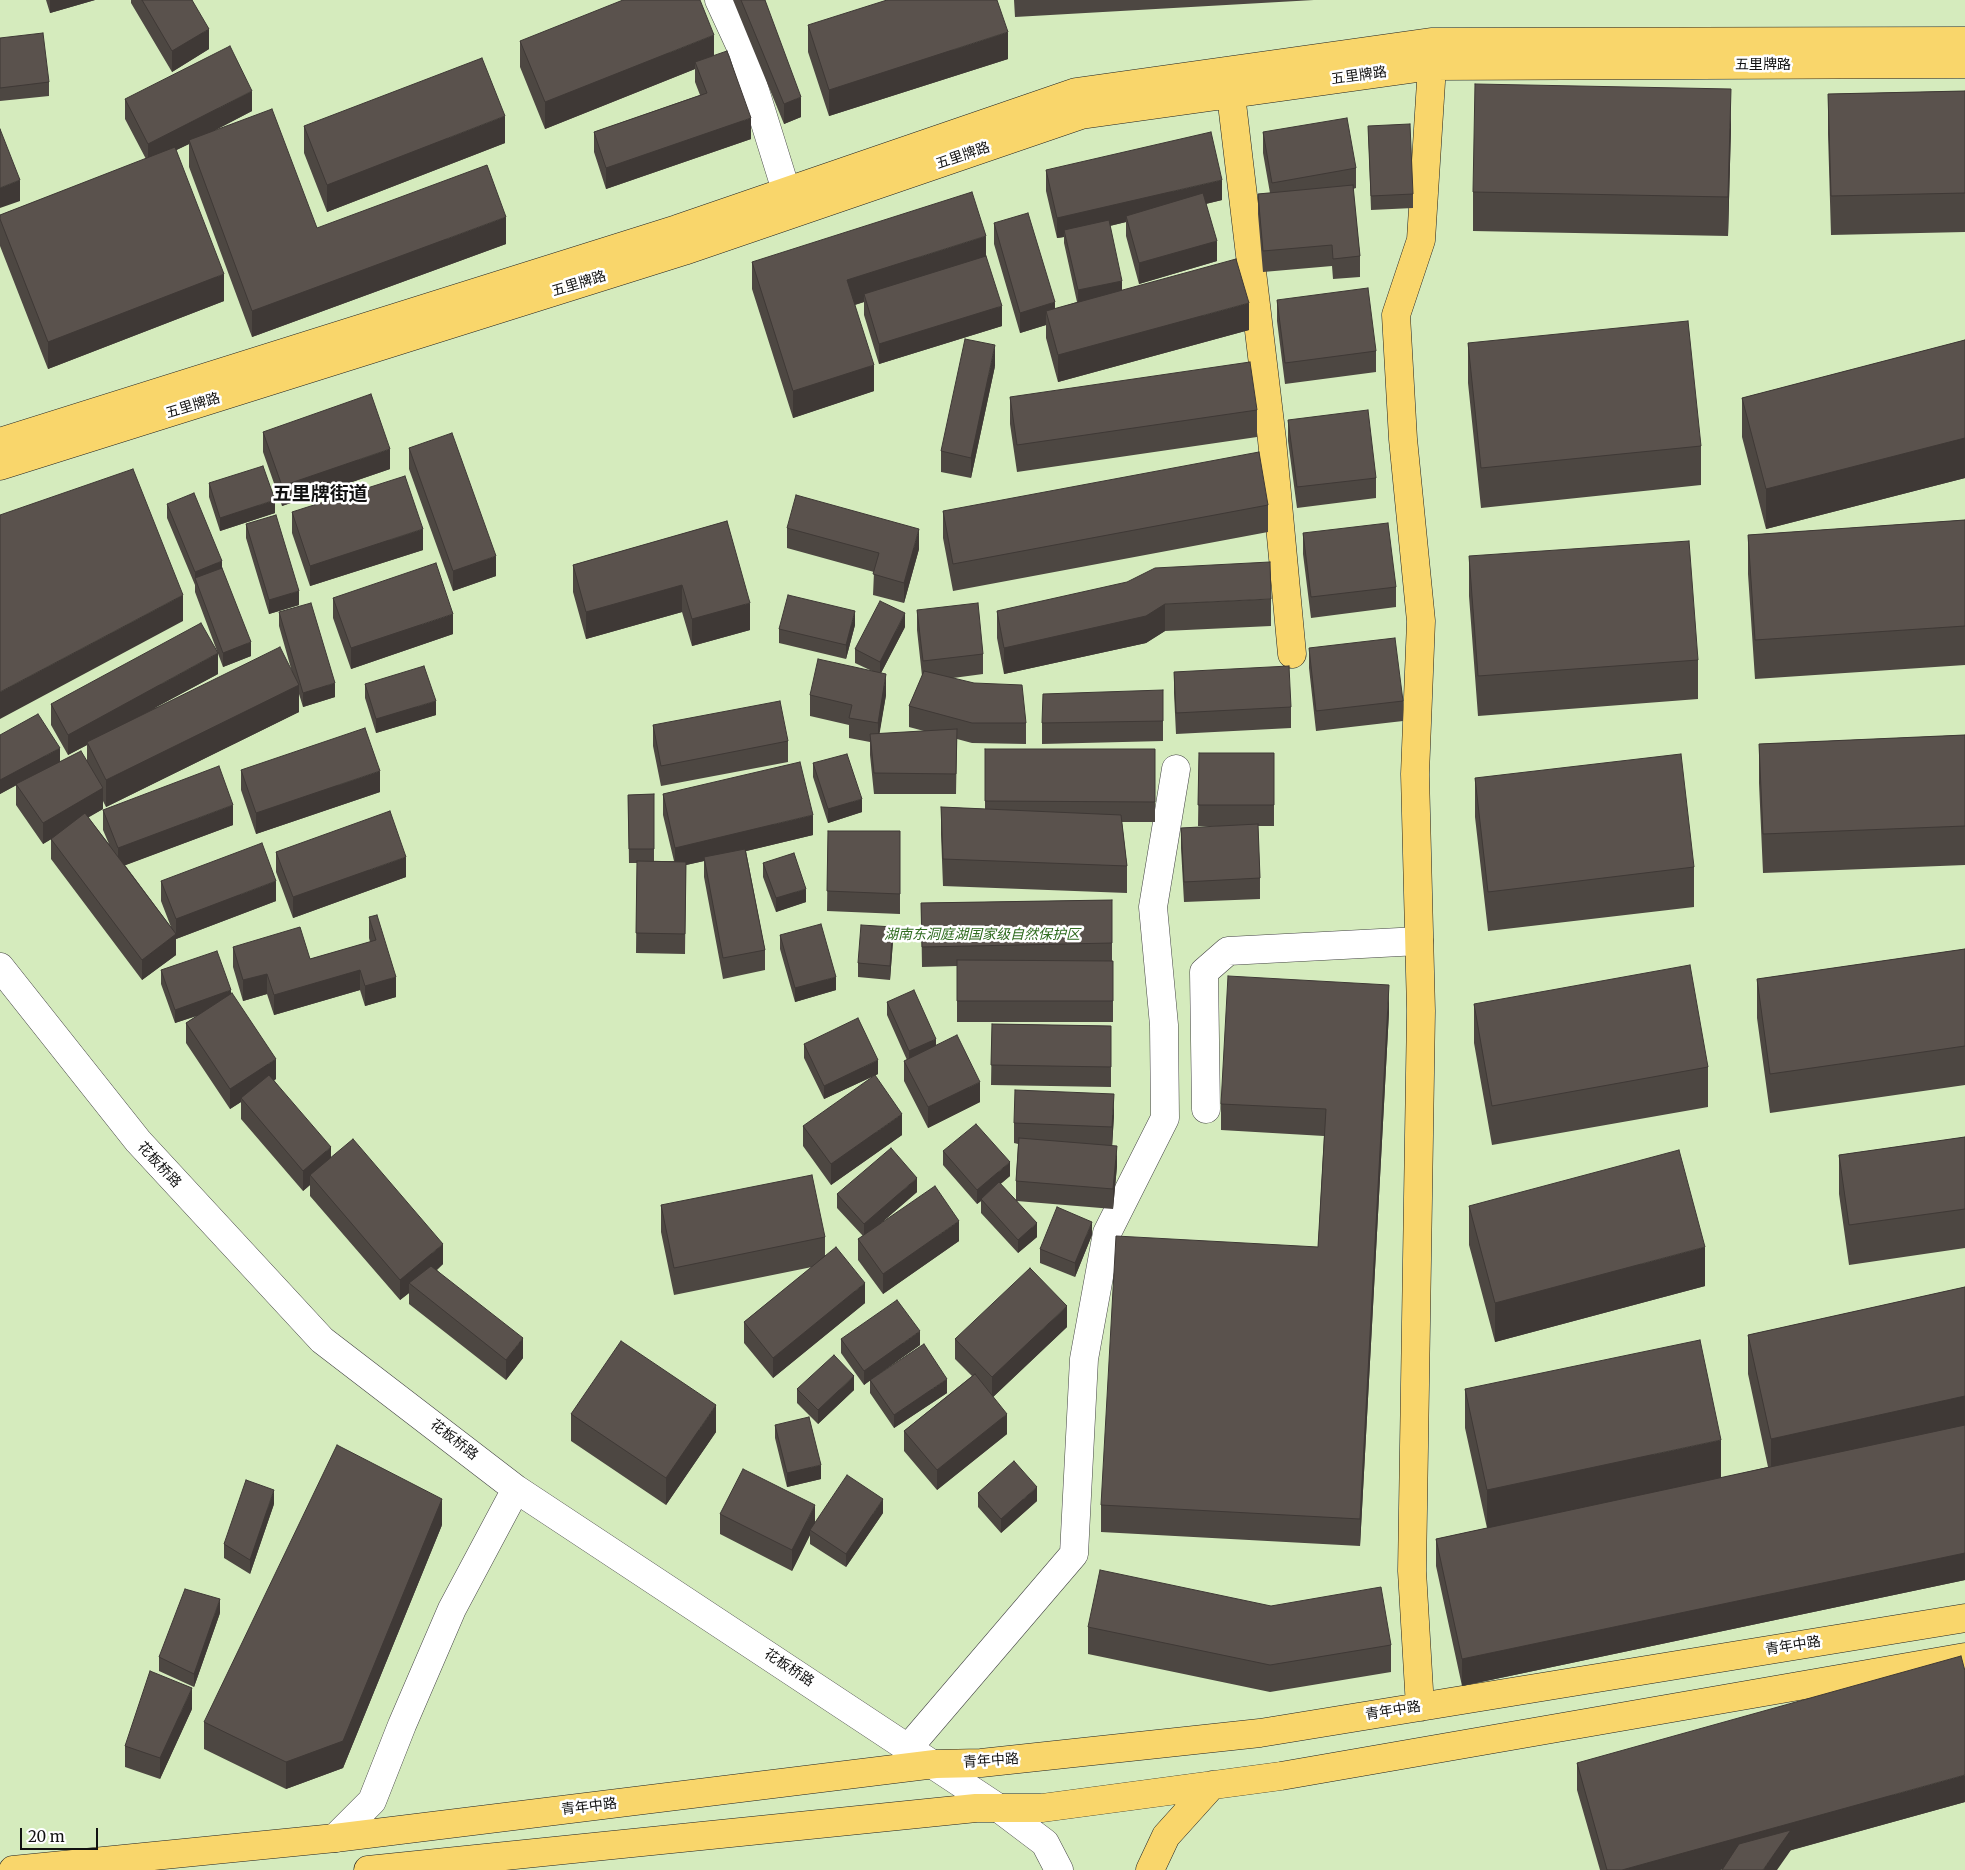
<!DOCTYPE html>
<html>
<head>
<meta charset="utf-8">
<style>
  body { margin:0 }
  #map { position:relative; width:1965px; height:1870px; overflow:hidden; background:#fffdf5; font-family:Merriweather,serif }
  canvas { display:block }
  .scale { position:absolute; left:20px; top:1828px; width:78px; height:22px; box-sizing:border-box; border:2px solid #111; border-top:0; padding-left:6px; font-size:15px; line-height:18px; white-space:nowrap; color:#111; -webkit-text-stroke:4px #fff; paint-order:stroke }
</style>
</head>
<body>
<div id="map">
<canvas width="1965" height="1870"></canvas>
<div class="scale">20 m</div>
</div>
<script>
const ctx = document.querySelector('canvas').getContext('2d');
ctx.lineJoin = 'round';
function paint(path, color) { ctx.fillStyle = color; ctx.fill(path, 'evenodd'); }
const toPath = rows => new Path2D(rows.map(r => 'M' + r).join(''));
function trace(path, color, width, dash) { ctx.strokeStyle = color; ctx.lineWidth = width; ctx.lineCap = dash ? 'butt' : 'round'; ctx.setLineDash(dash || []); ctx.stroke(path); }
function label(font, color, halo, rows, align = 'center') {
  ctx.font = font + ' Merriweather,"Noto Sans SC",serif'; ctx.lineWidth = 5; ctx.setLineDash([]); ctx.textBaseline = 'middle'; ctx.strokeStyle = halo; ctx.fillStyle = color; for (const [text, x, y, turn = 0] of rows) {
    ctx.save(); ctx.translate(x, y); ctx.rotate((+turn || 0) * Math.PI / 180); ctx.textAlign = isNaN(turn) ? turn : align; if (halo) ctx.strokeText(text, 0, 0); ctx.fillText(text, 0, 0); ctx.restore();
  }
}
paint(toPath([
  [0,0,1965,0,1965,1870,0,1870]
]), '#d5ebbd');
const minor = toPath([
  [719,0,743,52,793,213],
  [0,967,138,1141,322,1340,516,1489,1000,1809,1045,1843,1059,1870],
  [1206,1109,1204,972,1228,951,1419,941],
  [909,1747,1074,1554,1084,1359,1107,1233,1165,1118,1164,1025,1153,907,1176,769],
  [335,1838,372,1801,402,1725,452,1609,516,1489]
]);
const major = toPath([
  [1231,95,1272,440,1292,654],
  [0,442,677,229,1076,92,1431,42,1965,41],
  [0,466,684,251,1081,115,1432,66,1965,64],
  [1420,1707,1412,1571,1421,1011,1415,774,1421,621,1403,439,1396,315,1421,240,1432,66],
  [13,1870,335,1838,935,1764,981,1763,1260,1733,1965,1618],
  [368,1870,976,1808,1042,1808,1281,1776,1965,1657],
  [1150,1870,1166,1836,1212,1785]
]);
trace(minor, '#444', 29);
trace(major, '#222', 29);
trace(minor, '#fff', 28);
trace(major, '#f9d66b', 28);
paint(toPath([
  [46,0,95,0,50,13],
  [131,0,192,0,209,49,172,72,131,3],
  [733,0,765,0,801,117,784,124],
  [1014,0,1314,0,1015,17],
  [808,25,1008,59,829,116,808,52],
  [0,38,49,82,49,96,0,101],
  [520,41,714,56,751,139,606,189,594,152,594,132,700,95,695,82,695,69,545,129,520,67],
  [1965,91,1965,232,1831,235,1828,134,1828,94],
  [125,99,252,111,212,132,317,228,506,244,252,337,189,167,189,144,176,150,224,301,48,369,0,246,0,215,146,159,125,119],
  [304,126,505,143,327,212,304,153],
  [1368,126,1413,194,1413,208,1371,210],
  [1731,128,1728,236,1473,231,1473,192],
  [1263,132,1356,168,1356,188,1353,189,1360,256,1360,277,1333,279,1332,266,1263,272,1258,214,1258,194,1270,193,1263,153],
  [1046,170,1222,200,1206,204,1217,261,1139,284,1126,236,1126,222,1110,226,1122,290,1249,330,1058,382,1046,338,1046,325,1020,333,994,244,994,223,1055,309,1077,302,1064,243,1064,237,1057,238,1046,191],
  [986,256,1002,326,879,364,864,315,864,302,855,305,874,391,793,418,752,289,752,262],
  [1277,300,1376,351,1376,372,1285,384,1277,321],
  [1965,340,1965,478,1766,529,1742,437,1742,398],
  [1468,343,1701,446,1701,485,1481,508,1468,383],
  [995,366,971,478,941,472,941,451],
  [1010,397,1257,410,1257,437,1017,472,1010,424],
  [1288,420,1376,478,1376,498,1297,508,1288,441],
  [263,432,390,469,282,506,263,452],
  [409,448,496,576,453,591,409,469],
  [209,483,275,513,220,531,209,497],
  [167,504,222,568,251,656,223,667,195,592,195,585,167,518],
  [1268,505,1268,532,953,591,943,538,943,511],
  [292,512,423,550,310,586,292,533],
  [1965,520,1965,665,1755,679,1748,574,1748,535],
  [727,521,750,630,692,646,682,612,586,639,573,592,573,565],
  [246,524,299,605,269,614,246,538],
  [787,528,919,549,904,603,873,595,874,572,787,548],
  [1303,533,1396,587,1396,607,1311,618,1303,554],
  [1469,556,1698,660,1698,699,1478,716,1469,596],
  [333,598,453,634,351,669,333,618],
  [1271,599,1271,626,1165,631,1146,643,1004,674,997,638,997,611],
  [917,610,983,654,983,674,953,678,1026,723,1026,744,972,743,957,739,956,794,874,794,870,755,870,742,849,738,849,725,810,716,810,695,872,671,855,663,855,649,905,627,881,673,886,695,879,734,924,731,909,727,909,706,922,676,917,630],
  [279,612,335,697,303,707,299,694,299,712,106,807,103,801,103,809,88,817,109,844,103,830,103,810,233,825,125,865,171,927,161,901,161,881,276,901,176,939,176,955,142,980,51,859,51,839,43,844,16,805,16,785,0,794,0,735,60,762,87,760,87,745,68,755,51,725,51,704,218,674,154,708,292,672,279,626],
  [855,625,846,659,779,643,779,629],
  [1309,648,1403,701,1403,721,1316,731,1309,668],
  [1174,672,1291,707,1291,728,1176,734,1174,693],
  [365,684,436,715,376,733,365,698],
  [1163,690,1163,741,1042,744,1042,723],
  [653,725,788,741,788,762,661,786,653,746],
  [1965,735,1965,865,1763,873,1759,783,1759,744],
  [985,749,1155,749,1155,822,1122,822,1127,866,1127,893,943,886,941,834,941,807,985,809],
  [1199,753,1274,753,1274,826,1258,826,1260,878,1260,899,1184,902,1181,848,1181,828,1224,826,1198,826],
  [813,763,862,812,828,823,813,777],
  [241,770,380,792,256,834,241,790],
  [1475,778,1694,867,1694,907,1488,931,1475,817],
  [654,794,654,861,674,861,663,815,663,794,813,835,746,851,765,950,765,970,723,979,704,877,704,861,686,865,685,954,636,953,637,863,629,863,628,795],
  [828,831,900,831,900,914,827,911],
  [276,852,406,877,293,918,276,872],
  [763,863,806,902,776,912,763,877],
  [1112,900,1112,961,1113,961,1113,1022,957,1022,957,966,922,967,921,903],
  [369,917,396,997,365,1006,360,990,274,1015,267,994,243,1001,233,967,233,947,310,959,370,942,369,938],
  [780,935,836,990,795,1002,780,949],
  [893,941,890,980,858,977,858,963],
  [1965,949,1965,1085,1770,1113,1757,1018,1757,979],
  [161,970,231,993,276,1079,274,1080,331,1158,443,1264,437,1270,523,1358,506,1380,409,1304,409,1293,400,1300,310,1196,310,1185,303,1191,241,1119,241,1102,230,1109,186,1043,186,1023,197,1016,175,1023,161,984],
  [887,1002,936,1045,980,1102,928,1128,904,1081,904,1061,907,1060,887,1015],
  [1474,1004,1708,1067,1708,1107,1492,1145,1474,1043],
  [1389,1012,1360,1546,1101,1532,1101,1505,1318,1247,1324,1136,1221,1130,1221,1104],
  [992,1024,1111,1026,1111,1087,991,1085],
  [804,1044,878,1074,824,1099,804,1058],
  [1114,1115,1112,1146,1117,1166,1113,1209,1017,1201,1037,1237,1018,1253,981,1213,981,1201,977,1204,943,1165,943,1151,1010,1176,1000,1184,1016,1200,1016,1181,1018,1144,1014,1143,1014,1123],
  [803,1126,902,1135,831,1185,803,1146],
  [1965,1137,1965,1248,1849,1265,1839,1194,1839,1155],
  [917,1192,880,1224,959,1241,883,1294,858,1260,858,1239,863,1236,837,1208,837,1194],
  [661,1205,825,1237,825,1256,865,1303,773,1378,744,1343,744,1322,812,1267,674,1295,661,1232],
  [1469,1206,1705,1286,1495,1342,1469,1245],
  [1092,1235,1075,1277,1040,1263,1040,1249],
  [1965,1287,1965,1580,1462,1686,1436,1566,1436,1539,1487,1528,1465,1428,1465,1389,1721,1478,1768,1467,1748,1374,1748,1335],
  [1067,1327,993,1397,1007,1434,937,1490,904,1451,904,1431,972,1376,955,1359,955,1339],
  [841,1339,920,1345,874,1377,947,1393,894,1428,870,1393,870,1380,864,1385,841,1353],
  [797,1389,854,1390,818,1424,797,1403],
  [571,1414,716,1432,666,1505,571,1441],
  [775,1425,821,1479,787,1487,775,1438],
  [978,1493,1037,1501,1001,1533,978,1507],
  [274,1504,250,1574,224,1558,224,1544],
  [883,1513,846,1567,810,1544,810,1535,792,1571,720,1534,720,1514,815,1523],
  [442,1525,343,1768,286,1789,204,1749,204,1722],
  [220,1613,194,1687,159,1671,159,1657],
  [1088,1627,1391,1645,1391,1672,1270,1692,1088,1654],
  [192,1709,160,1779,125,1767,125,1746],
  [1577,1763,1965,1802,1720,1870,1600,1870,1577,1790]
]), '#4d4742');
paint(toPath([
  [50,0,95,0,50,13],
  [209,29,209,49,172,72,172,51],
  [1008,32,1008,59,829,116,829,90],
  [714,35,714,62,695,62,695,69,545,129,545,102],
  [1731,89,1731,128,1728,236,1728,197],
  [252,91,252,111,190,143,189,140,189,144,148,164,148,144],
  [801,97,801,117,784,124,784,104],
  [505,116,505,143,327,212,327,185],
  [751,118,751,139,606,189,606,168],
  [20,180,20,201,0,208,0,188],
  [1222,180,1222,200,1128,222,1126,216,1126,222,1066,236,1064,230,1064,237,1057,238,1057,218],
  [506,217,506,244,252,337,252,311],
  [986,236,986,263,864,294,864,302,847,307,847,280],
  [1217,241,1217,261,1139,284,1139,263],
  [224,274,224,301,48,369,48,342],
  [1122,281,1122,294,1078,304,1078,290],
  [1055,302,1055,323,1046,311,1046,325,1020,333,1020,313],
  [1249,303,1249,330,1058,382,1058,355],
  [1002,306,1002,326,879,364,879,344],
  [995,345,995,366,971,478,971,458],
  [874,365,874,391,793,418,793,391],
  [1965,438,1965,478,1766,529,1766,489],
  [390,449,390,469,282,506,282,486],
  [275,500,275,513,220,531,220,518],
  [423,529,423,550,310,586,310,566],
  [919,529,919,549,904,603,904,583],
  [496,556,496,576,453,591,453,571],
  [222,561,222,575,195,579,195,572],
  [682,585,682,612,586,639,586,612],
  [299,591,299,605,269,614,269,600],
  [183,595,183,621,0,719,0,692],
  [750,603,750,630,692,646,692,619],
  [1165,604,1165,631,1146,643,1004,674,1004,648],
  [855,611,855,625,846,659,846,645],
  [905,613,905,627,880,675,880,662],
  [453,614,453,634,351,669,351,648],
  [251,642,251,656,223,667,223,653],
  [218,653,218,674,88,744,87,742,87,745,68,755,68,735],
  [886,674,886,695,878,743,878,723],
  [335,683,335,697,303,707,303,693],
  [299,685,299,712,106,807,106,780],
  [436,701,436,715,376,733,376,719],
  [60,748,60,762,0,794,0,780],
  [380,771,380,792,256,834,256,813],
  [103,788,103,809,43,844,43,823],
  [862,799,862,812,828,823,828,809],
  [233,805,233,825,118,868,118,848],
  [813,815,813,835,705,861,704,857,704,861,686,865,685,954,686,865,675,868,675,848],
  [406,857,406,877,293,918,293,897],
  [276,881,276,901,176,939,176,955,142,980,142,960,176,934,176,919],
  [806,889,806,902,776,912,776,898],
  [893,927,893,941,890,980,890,966],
  [360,970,360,990,274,1015,274,995],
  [267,974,267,994,243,1001,243,980],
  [396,977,396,997,365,1006,365,986],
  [836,977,836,990,795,1002,795,988],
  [1389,985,1389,1012,1360,1546,1360,1519],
  [231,990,231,1004,175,1023,175,1010],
  [936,1039,936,1053,909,1064,909,1051],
  [276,1059,276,1079,243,1101,241,1098,241,1102,230,1109,230,1089],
  [878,1060,878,1074,824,1099,824,1086],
  [980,1082,980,1102,928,1128,928,1107],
  [1114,1094,1114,1115,1112,1148,1112,1127],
  [902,1114,902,1135,831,1185,831,1164],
  [1117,1146,1117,1166,1113,1209,1113,1189],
  [331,1147,331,1168,310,1175,310,1185,303,1191,303,1171],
  [1010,1162,1010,1176,982,1200,981,1199,981,1201,977,1204,977,1190],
  [917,1178,917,1192,864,1238,864,1224],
  [959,1221,959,1241,883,1294,883,1274],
  [1092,1222,1092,1235,1075,1277,1075,1263],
  [1037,1223,1037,1237,1018,1253,1018,1240],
  [443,1244,443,1264,415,1288,409,1283,409,1293,400,1300,400,1280],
  [1705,1247,1705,1286,1495,1342,1495,1303],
  [865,1283,865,1303,773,1378,773,1358],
  [1067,1306,1067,1327,992,1398,992,1377],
  [920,1331,920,1345,864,1385,864,1371],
  [523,1338,523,1358,506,1380,506,1360],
  [854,1376,854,1390,818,1424,818,1410],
  [947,1379,947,1393,894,1428,894,1415],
  [1965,1396,1965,1436,1771,1479,1771,1439],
  [716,1405,716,1432,666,1505,666,1478],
  [1007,1414,1007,1434,937,1490,937,1470],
  [1721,1440,1721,1479,1487,1529,1487,1490],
  [821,1465,821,1479,787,1487,787,1473],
  [1037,1487,1037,1501,1001,1533,1001,1519],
  [274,1490,274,1504,250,1574,250,1560],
  [442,1499,442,1525,343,1768,286,1789,286,1762],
  [883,1499,883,1513,846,1567,846,1554],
  [815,1505,815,1526,810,1530,810,1535,792,1571,792,1550],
  [1965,1553,1965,1580,1462,1686,1462,1659],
  [220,1599,220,1613,194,1687,194,1674],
  [192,1688,192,1709,160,1779,160,1758],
  [1965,1775,1965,1802,1791,1850,1777,1870,1763,1870,1773,1855,1720,1870,1622,1870]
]), '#3f3936');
const building = toPath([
  [142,0,192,0,209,29,172,51,142,0],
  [623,0,700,0,714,35,545,102,520,41,623,0],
  [741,0,765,0,801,97,784,104,741,0],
  [887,0,997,0,1008,32,829,90,808,25,887,0],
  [43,33,49,82,0,88,0,38,43,33],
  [230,46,252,91,148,144,125,99,230,46],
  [727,51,751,118,606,168,594,132,707,93,695,62,727,51],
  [482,58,505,116,327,185,304,126,482,58],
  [1475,84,1731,89,1728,197,1473,192,1475,84],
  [1965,91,1965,193,1831,196,1828,94,1965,91],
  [272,109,317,228,487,165,506,217,252,311,189,140,272,109],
  [1347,118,1356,168,1272,183,1263,132,1347,118],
  [1410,124,1413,194,1371,196,1368,126,1410,124],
  [0,129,20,180,0,188,0,129],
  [1211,132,1222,180,1057,218,1046,170,1211,132],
  [175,147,224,274,48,342,0,219,0,215,175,147],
  [1353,185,1360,256,1333,259,1332,245,1263,251,1258,194,1353,185],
  [972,192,986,236,847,280,874,365,793,391,752,262,972,192],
  [1203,193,1217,241,1139,263,1126,216,1203,193],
  [1028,213,1055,302,1020,313,994,223,1028,213],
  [1109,220,1122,281,1078,290,1064,230,1109,220],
  [986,256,1002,306,879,344,864,294,986,256],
  [1236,259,1249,303,1058,355,1046,311,1236,259],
  [1368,288,1376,351,1285,363,1277,300,1368,288],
  [1688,321,1701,446,1481,468,1468,343,1688,321],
  [965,339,995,345,971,458,941,451,965,339],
  [1965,340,1965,438,1766,489,1742,398,1965,340],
  [1250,362,1257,410,1017,445,1010,397,1250,362],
  [371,394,390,449,282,486,263,432,371,394],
  [1368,410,1376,478,1297,487,1288,420,1368,410],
  [452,433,496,556,453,571,409,448,452,433],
  [1259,452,1268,505,953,564,943,511,1259,452],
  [263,466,275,500,220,518,209,483,263,466],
  [133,469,183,595,0,692,0,515,133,469],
  [405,476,423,529,310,566,292,512,405,476],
  [194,493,222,561,195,572,167,504,194,493],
  [796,495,919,529,904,583,873,574,879,553,787,528,796,495],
  [276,515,299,591,269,600,246,524,276,515],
  [1965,520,1965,626,1755,640,1748,535,1965,520],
  [727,521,750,603,692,619,682,585,586,612,573,565,727,521],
  [1388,523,1396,587,1311,597,1303,533,1388,523],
  [1689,541,1698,660,1478,676,1469,556,1689,541],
  [1270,562,1271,599,1165,604,1146,616,1004,648,997,611,1127,582,1155,568,1270,562],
  [436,563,453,614,351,648,333,598,436,563],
  [222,568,251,642,223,653,195,578,222,568],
  [788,595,855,611,846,645,779,629,788,595],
  [880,601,905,613,880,662,855,649,880,601],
  [311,603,335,683,303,693,279,612,311,603],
  [978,603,983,654,923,661,917,610,978,603],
  [201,623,218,653,68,735,51,704,201,623],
  [1395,638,1403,701,1316,711,1309,648,1395,638],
  [280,647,299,685,106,780,87,742,280,647],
  [818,659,886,674,878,723,849,718,852,705,810,695,818,659],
  [424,666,436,701,376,719,365,684,424,666],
  [1289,666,1291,707,1176,713,1174,672,1289,666],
  [924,671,974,683,1022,685,1026,723,972,723,909,706,924,671],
  [1163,690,1163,721,1042,723,1043,694,1163,690],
  [780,701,788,741,661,766,653,725,780,701],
  [38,714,60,748,0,780,0,735,38,714],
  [365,728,380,771,256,813,241,770,365,728],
  [957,729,956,774,874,773,870,734,957,729],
  [1965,735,1965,826,1763,834,1759,744,1965,735],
  [985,749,1155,749,1155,802,985,801,985,749],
  [81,751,103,788,43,823,16,784,81,751],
  [1199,753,1274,753,1274,805,1198,805,1199,753],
  [847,754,862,799,828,809,813,763,847,754],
  [1681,754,1694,867,1488,892,1475,778,1681,754],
  [800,762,813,815,675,848,663,794,800,762],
  [219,766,233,805,118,848,103,810,219,766],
  [654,794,654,849,629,849,628,795,654,794],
  [941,807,1121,815,1127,866,943,859,941,807],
  [390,811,406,857,293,897,276,852,390,811],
  [85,813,176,934,142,960,51,839,85,813],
  [1258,824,1260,878,1184,882,1181,828,1258,824],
  [828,831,900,831,900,894,827,891,828,831],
  [262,843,276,881,176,919,161,881,262,843],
  [745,849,765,950,723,958,704,857,745,849],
  [794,853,806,889,776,898,763,863,794,853],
  [637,861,686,862,685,934,636,933,637,861],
  [1112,900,1112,943,922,947,921,903,1112,900],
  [377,915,396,977,365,986,360,970,274,995,267,974,243,980,233,947,300,927,310,959,376,940,369,917,377,915],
  [821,924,836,977,795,988,780,935,821,924],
  [861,925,893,927,890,966,858,963,861,925],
  [1965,949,1965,1046,1770,1074,1757,979,1965,949],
  [217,951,231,990,175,1010,161,970,217,951],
  [957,960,1113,961,1113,1001,957,1001,957,960],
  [1690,965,1708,1067,1492,1106,1474,1004,1690,965],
  [1228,976,1389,985,1360,1519,1101,1505,1116,1236,1318,1247,1326,1109,1221,1104,1228,976],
  [914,990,936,1039,909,1051,887,1002,914,990],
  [232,993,276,1059,230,1089,186,1023,232,993],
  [858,1018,878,1060,824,1086,804,1044,858,1018],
  [992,1024,1111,1026,1111,1067,991,1065,992,1024],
  [957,1035,980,1082,928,1107,904,1061,957,1035],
  [269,1075,331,1147,303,1171,241,1098,269,1075],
  [875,1075,902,1114,831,1164,803,1126,875,1075],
  [1015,1090,1114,1094,1112,1127,1014,1123,1015,1090],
  [976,1124,1010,1162,977,1190,943,1151,976,1124],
  [1965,1137,1965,1209,1849,1225,1839,1155,1965,1137],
  [1019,1138,1117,1146,1113,1189,1016,1181,1019,1138],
  [353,1139,443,1244,400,1280,310,1175,353,1139],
  [891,1148,917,1178,864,1224,837,1194,891,1148],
  [1679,1150,1705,1247,1495,1303,1469,1206,1679,1150],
  [812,1175,825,1237,674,1268,661,1205,812,1175],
  [999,1182,1037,1223,1018,1240,981,1199,999,1182],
  [935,1186,959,1221,883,1274,858,1239,935,1186],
  [1057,1207,1092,1222,1075,1263,1040,1249,1057,1207],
  [836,1247,865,1283,773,1358,744,1322,836,1247],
  [431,1266,523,1338,506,1360,409,1283,431,1266],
  [1030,1268,1067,1306,992,1377,955,1339,1030,1268],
  [1965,1287,1965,1396,1771,1439,1748,1335,1965,1287],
  [897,1300,920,1331,864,1371,841,1339,897,1300],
  [1700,1340,1721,1440,1487,1490,1465,1389,1700,1340],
  [621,1341,716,1405,666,1478,571,1414,621,1341],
  [924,1344,947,1379,894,1415,870,1380,924,1344],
  [834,1355,854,1376,818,1410,797,1389,834,1355],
  [975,1374,1007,1414,937,1470,904,1431,975,1374],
  [809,1417,821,1465,787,1473,775,1425,809,1417],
  [1965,1425,1965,1553,1462,1659,1436,1539,1965,1425],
  [337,1445,442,1499,343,1741,286,1762,204,1722,337,1445],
  [1014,1461,1037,1487,1001,1519,978,1493,1014,1461],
  [743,1469,815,1505,792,1550,720,1514,743,1469],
  [847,1475,883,1499,846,1554,810,1530,847,1475],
  [246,1480,274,1490,250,1560,224,1544,246,1480],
  [1100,1570,1271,1606,1381,1587,1391,1645,1270,1665,1088,1627,1100,1570],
  [185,1589,220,1599,194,1674,159,1657,185,1589],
  [1961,1656,1965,1671,1965,1775,1622,1870,1607,1870,1577,1763,1961,1656],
  [150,1671,192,1688,160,1758,125,1746,150,1671],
  [1791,1830,1763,1870,1722,1870,1739,1844,1791,1830]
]);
paint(building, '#5a524d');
trace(building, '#3f3936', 1);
label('14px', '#111', '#fff', [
  ["五里牌路",1763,65],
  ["五里牌路",1359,76,-8],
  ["五里牌路",963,156,-19],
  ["五里牌路",579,284,-17],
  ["五里牌路",193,406,-17],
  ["花板桥路",159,1165,47],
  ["花板桥路",454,1440,38],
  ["青年中路",1793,1646,-9],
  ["花板桥路",789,1668,33],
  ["青年中路",1393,1711,-9],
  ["青年中路",991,1761,-4],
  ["青年中路",589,1807,-7]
]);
label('italic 14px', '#2f6b1f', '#fff', [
  ["湖南东洞庭湖国家级自然保护区",982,935]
]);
label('bold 19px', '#111', '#fff', [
  ["五里牌街道",320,495]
]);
</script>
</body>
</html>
